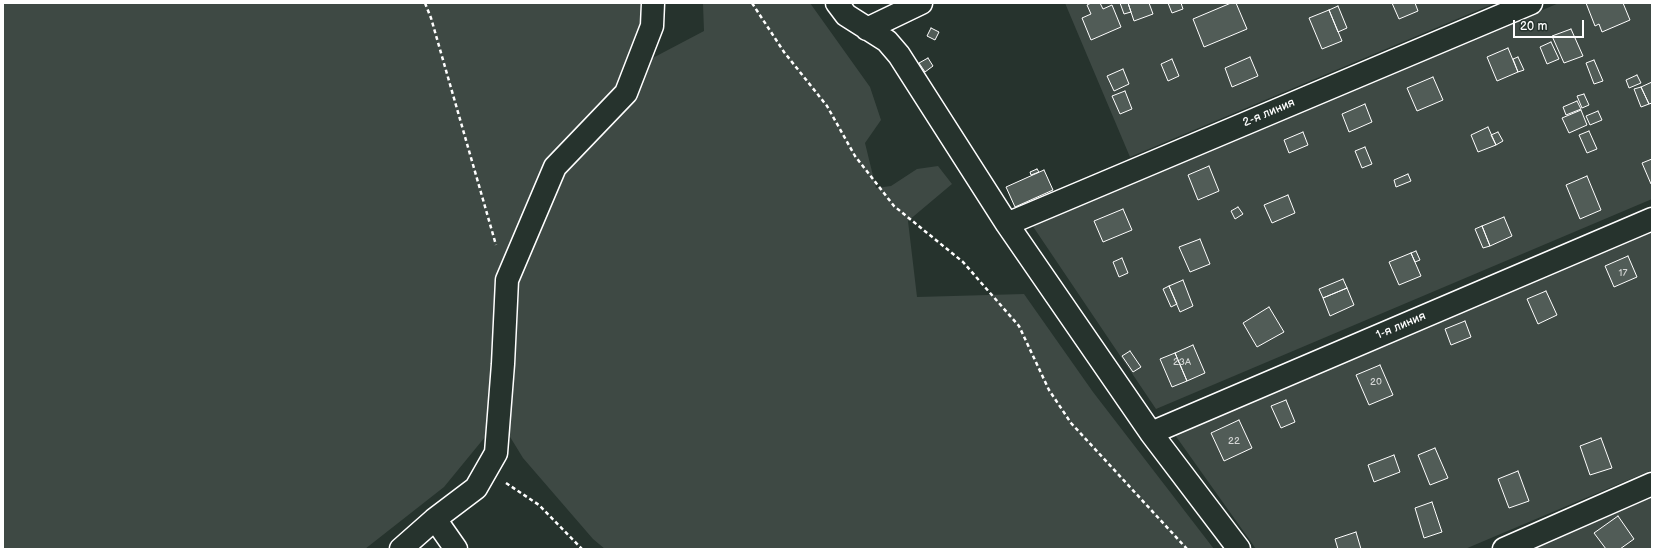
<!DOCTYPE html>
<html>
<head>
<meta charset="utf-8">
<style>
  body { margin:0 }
  #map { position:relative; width:1655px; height:552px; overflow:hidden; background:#26332d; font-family:"Balsamiq Sans",sans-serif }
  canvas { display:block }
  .frame { position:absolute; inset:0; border:4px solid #fff; pointer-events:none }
  .scale { position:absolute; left:1513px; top:20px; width:71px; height:18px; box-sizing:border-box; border:2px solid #fff; border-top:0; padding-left:5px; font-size:12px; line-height:14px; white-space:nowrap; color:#fff; -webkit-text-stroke:3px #26332d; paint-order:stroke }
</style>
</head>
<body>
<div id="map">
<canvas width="1655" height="552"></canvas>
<div class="frame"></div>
<div class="scale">20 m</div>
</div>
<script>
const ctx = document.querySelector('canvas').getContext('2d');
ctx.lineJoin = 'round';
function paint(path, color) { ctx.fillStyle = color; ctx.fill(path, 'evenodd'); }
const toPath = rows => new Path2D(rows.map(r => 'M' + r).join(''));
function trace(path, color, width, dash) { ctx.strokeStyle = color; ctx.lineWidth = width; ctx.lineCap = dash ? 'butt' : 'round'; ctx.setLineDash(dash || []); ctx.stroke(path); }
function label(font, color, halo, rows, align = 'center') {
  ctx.font = font + ' "Balsamiq Sans",sans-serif'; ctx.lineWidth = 4; ctx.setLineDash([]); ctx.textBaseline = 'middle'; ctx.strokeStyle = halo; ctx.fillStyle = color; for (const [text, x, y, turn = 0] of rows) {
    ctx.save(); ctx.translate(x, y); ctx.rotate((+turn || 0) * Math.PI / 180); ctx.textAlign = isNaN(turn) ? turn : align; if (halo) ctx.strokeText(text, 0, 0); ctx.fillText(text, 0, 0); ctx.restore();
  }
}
paint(toPath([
  [3,3,640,3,641,36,613,97,548,166,495,368,485,437,444,487,365,549,3,549],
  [699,3,810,3,870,87,881,120,865,143,876,188,891,186,917,169,938,166,952,184,908,221,917,297,1024,294,1093,392,1214,549,605,549,593,539,523,458,504,427,515,374,508,329,511,281,561,167,647,61,704,31,703,4],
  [1065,3,1495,3,1130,157],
  [1559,3,1652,3,1652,199,1156,409,1032,225],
  [1652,230,1652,470,1465,549,1256,549,1175,435],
  [1652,497,1652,549,1532,549]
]), '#3e4944');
const building = toPath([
  [1091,3,1100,3,1103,9,1112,5,1121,27,1091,40,1082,18,1091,14,1087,5,1091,3],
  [1120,3,1128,3,1131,12,1124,14,1120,3],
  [1128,3,1149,3,1153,14,1134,21,1128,3],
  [1168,3,1181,3,1183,9,1172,13,1168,3],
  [1231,3,1236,3,1247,29,1204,47,1193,19,1231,3],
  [1392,3,1415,3,1418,11,1399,19,1392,3],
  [1586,3,1623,3,1630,20,1602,32,1599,24,1595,26,1586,3],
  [1338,6,1347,28,1338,32,1329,10,1338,6],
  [1329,10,1342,41,1322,49,1309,18,1329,10],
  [931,28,939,32,935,40,927,36,931,28],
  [1571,29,1583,56,1564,63,1552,36,1571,29],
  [1551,42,1559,59,1547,64,1540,47,1551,42],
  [1508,48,1518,72,1497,81,1487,57,1508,48],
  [1250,57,1258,76,1232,87,1225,68,1250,57],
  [1518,57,1524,70,1518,72,1513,59,1518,57],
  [928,58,933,66,925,72,919,63,928,58],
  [1172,59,1179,76,1168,81,1161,64,1172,59],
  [1594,60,1603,81,1594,84,1586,63,1594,60],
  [1123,69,1129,84,1114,91,1107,76,1123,69],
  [1637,75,1641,83,1629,88,1626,80,1637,75],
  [1433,77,1443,100,1417,111,1407,88,1433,77],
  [1652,82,1652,103,1649,104,1641,87,1652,82],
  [1641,87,1649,104,1641,107,1634,89,1641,87],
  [1125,91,1132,109,1120,114,1112,96,1125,91],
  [1584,94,1589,105,1582,108,1577,96,1584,94],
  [1577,101,1581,109,1566,115,1563,107,1577,101],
  [1365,104,1372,122,1349,132,1342,114,1365,104],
  [1581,110,1587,125,1569,133,1562,118,1581,110],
  [1598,111,1602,120,1590,125,1586,116,1598,111],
  [1488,127,1496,145,1478,152,1471,135,1488,127],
  [1589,131,1597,149,1587,153,1579,135,1589,131],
  [1303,132,1308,145,1289,153,1284,140,1303,132],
  [1498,132,1503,141,1496,145,1491,135,1498,132],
  [1365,147,1372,164,1362,168,1355,151,1365,147],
  [1652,159,1652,183,1651,184,1642,163,1652,159],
  [1209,166,1219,191,1198,200,1188,175,1209,166],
  [1037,169,1039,172,1031,175,1030,172,1037,169],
  [1044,170,1053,190,1015,207,1006,187,1044,170],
  [1408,174,1411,181,1396,187,1394,180,1408,174],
  [1587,176,1601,210,1580,219,1566,185,1587,176],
  [1288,195,1295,213,1272,223,1264,205,1288,195],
  [1238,207,1243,214,1235,219,1231,211,1238,207],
  [1123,209,1132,230,1103,242,1094,221,1123,209],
  [1504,217,1512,236,1490,246,1482,226,1504,217],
  [1482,226,1490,246,1483,248,1475,229,1482,226],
  [1200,239,1210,264,1190,272,1179,247,1200,239],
  [1416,251,1420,260,1415,262,1411,253,1416,251],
  [1411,253,1421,276,1399,285,1389,262,1411,253],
  [1628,256,1637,277,1614,287,1605,266,1628,256],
  [1122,258,1128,273,1119,277,1113,262,1122,258],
  [1343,279,1347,288,1323,298,1319,289,1343,279],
  [1183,280,1193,306,1180,312,1169,286,1183,280],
  [1169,286,1177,304,1171,307,1163,289,1169,286],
  [1347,288,1354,305,1330,316,1323,298,1347,288],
  [1546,291,1557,315,1538,324,1527,299,1546,291],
  [1269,307,1284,332,1257,347,1243,323,1269,307],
  [1465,321,1471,337,1451,345,1445,329,1465,321],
  [1193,345,1205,373,1187,381,1175,353,1193,345],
  [1130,351,1141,367,1133,372,1122,356,1130,351],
  [1175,353,1187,381,1172,387,1160,359,1175,353],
  [1380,365,1393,395,1369,405,1356,375,1380,365],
  [1286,400,1295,422,1281,428,1271,406,1286,400],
  [1239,420,1252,448,1224,461,1211,433,1239,420],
  [1601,438,1612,468,1590,475,1580,446,1601,438],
  [1435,448,1448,478,1430,485,1418,455,1435,448],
  [1394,455,1400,472,1374,482,1368,465,1394,455],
  [1518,471,1529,501,1509,508,1498,479,1518,471],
  [1432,502,1442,532,1424,538,1415,508,1432,502],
  [1618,516,1634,539,1620,549,1606,549,1594,533,1618,516],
  [1356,532,1361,549,1338,549,1335,539,1356,532]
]);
paint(building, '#515c57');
trace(building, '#fff', 1);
const minor = toPath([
  [837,3,846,15,887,41,899,55,1007,224,1151,433,1239,549],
  [867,29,921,3],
  [1007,224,1531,3],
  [1151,433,1652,219],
  [435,519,456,549],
  [401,549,435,519,476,488,496,453,503,364,507,280,555,167,626,93,652,26,653,3],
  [1504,549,1652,484]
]);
trace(minor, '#fff', 25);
trace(toPath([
  [425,3,431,18,496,245],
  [752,3,784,52,827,106,855,156,894,206,963,262,1019,326,1049,390,1071,423,1187,549],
  [506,483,539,505,582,549]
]), '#fff', 2.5, [4, 3]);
trace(minor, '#26332d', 22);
label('10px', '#d4d6d5', null, [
  ["17",1623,273],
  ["23А",1182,362],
  ["20",1376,382],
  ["22",1234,441]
]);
label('12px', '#fff', '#26332d', [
  ["2-я линия",1269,113,-23],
  ["1-я линия",1401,326,-23]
]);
</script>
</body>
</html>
